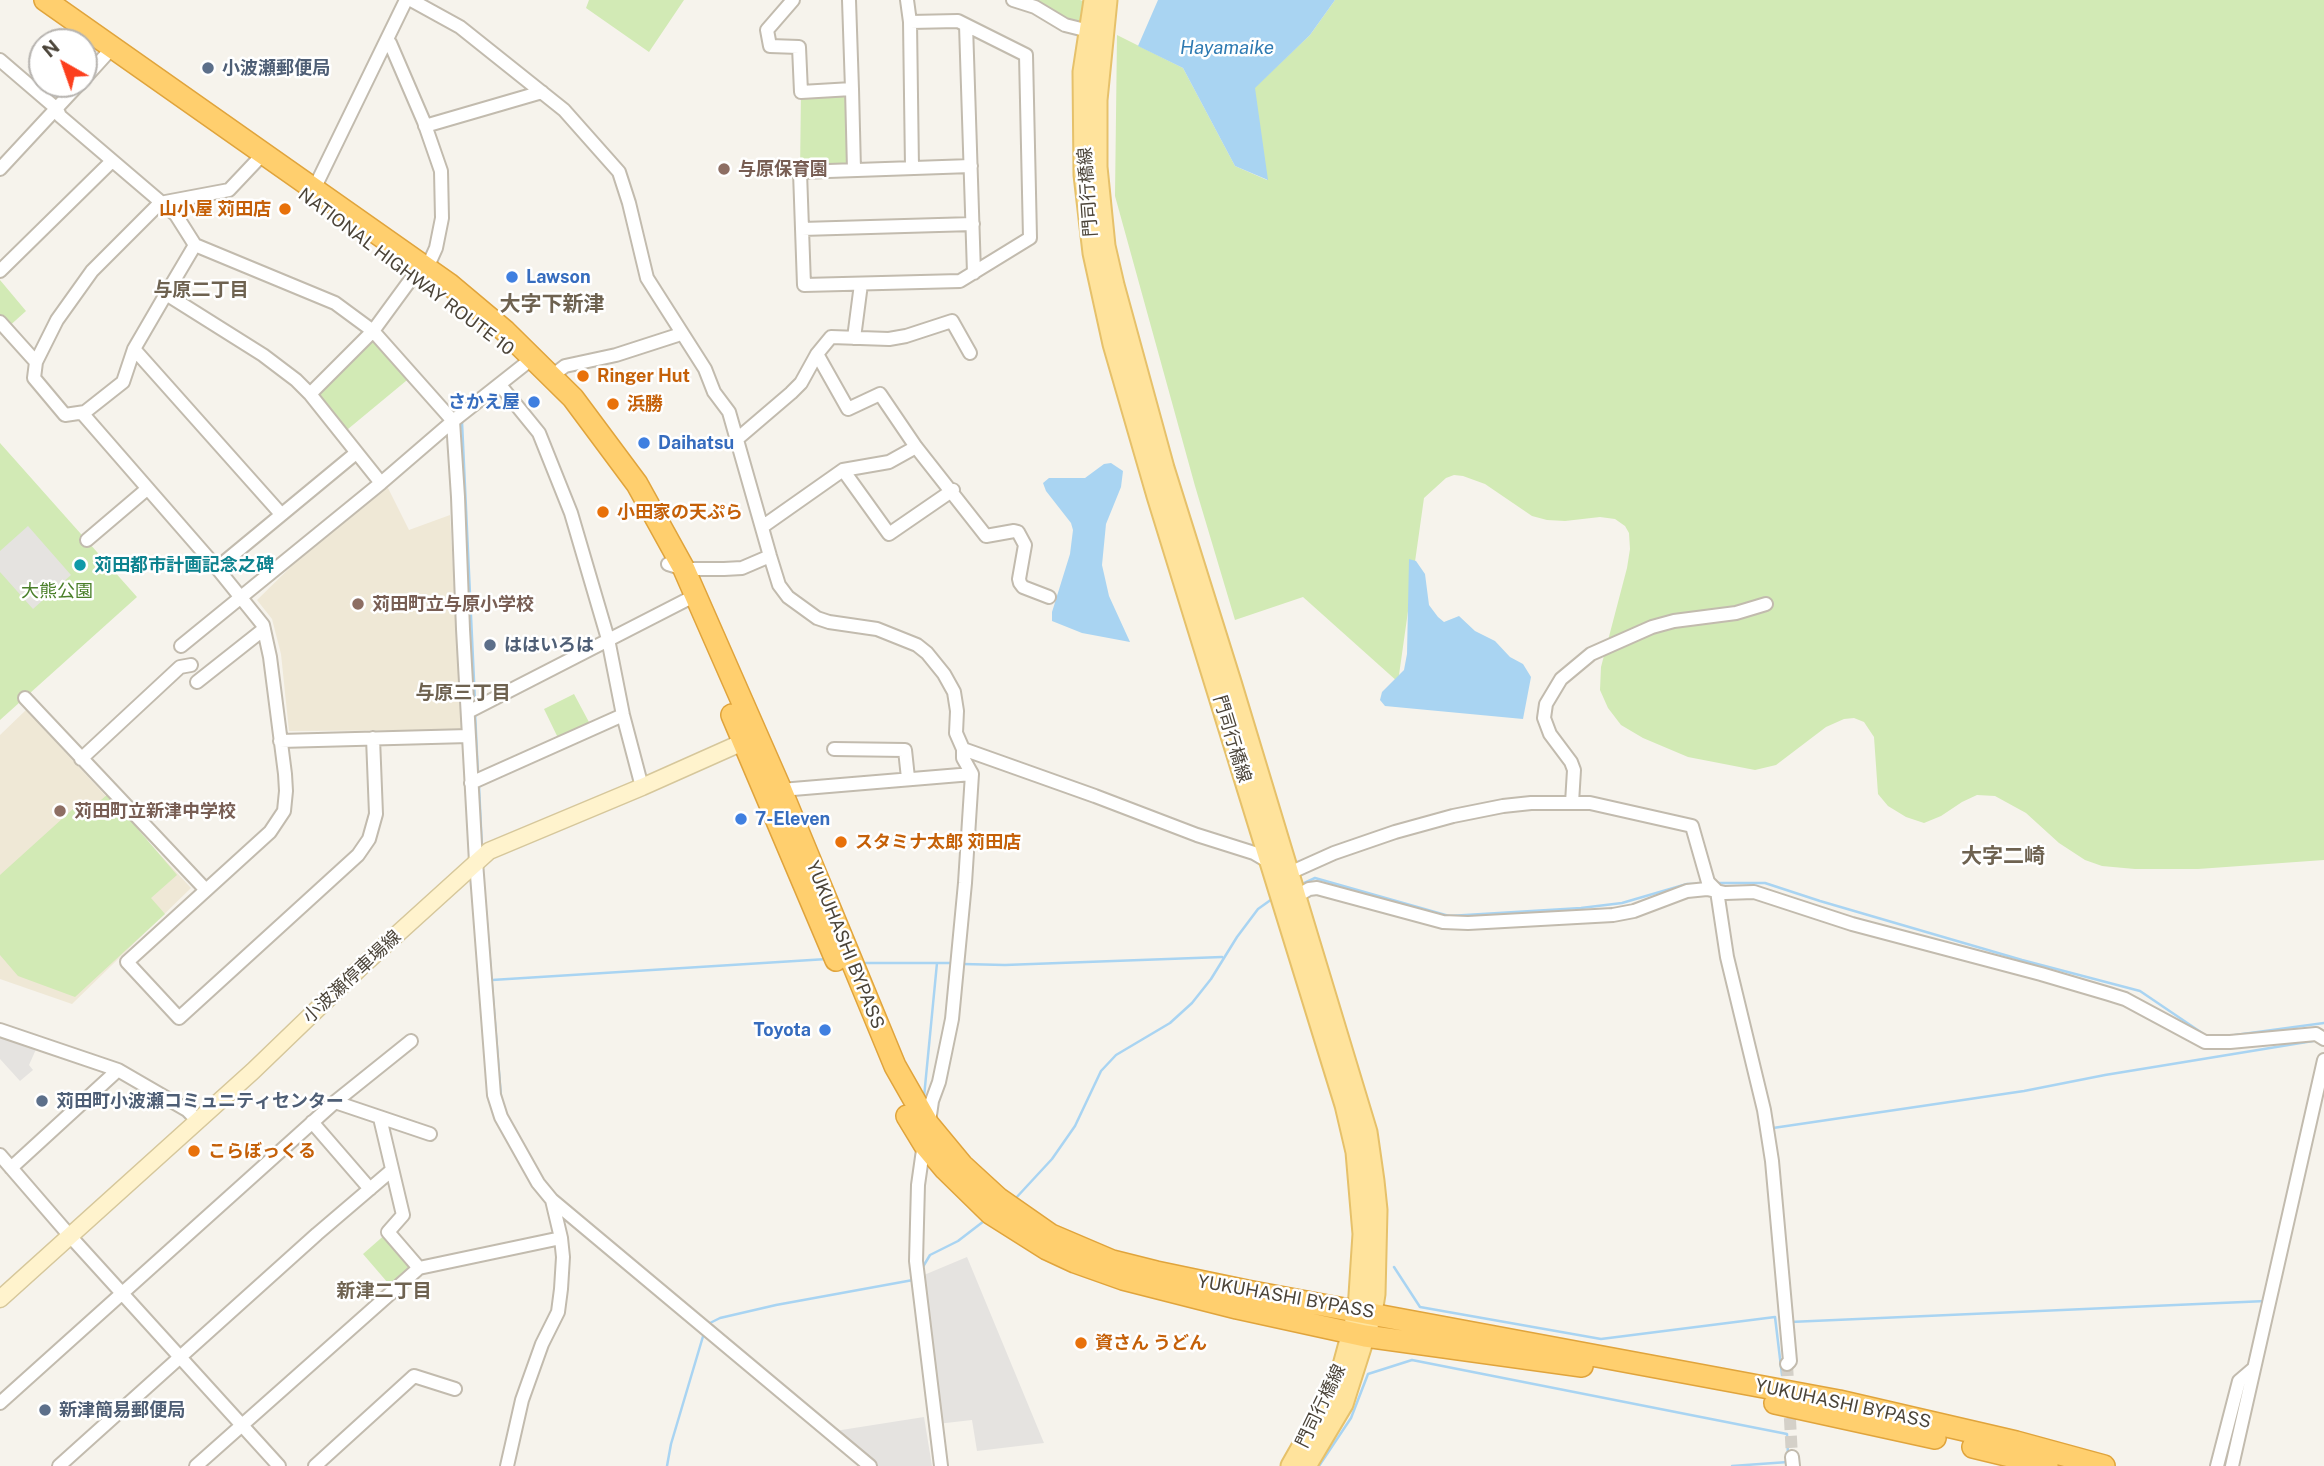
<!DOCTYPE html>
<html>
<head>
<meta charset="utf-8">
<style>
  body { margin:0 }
  #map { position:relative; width:2324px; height:1466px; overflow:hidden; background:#f6f3ec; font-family:"Public Sans",sans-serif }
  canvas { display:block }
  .north { position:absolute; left:28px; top:28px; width:70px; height:70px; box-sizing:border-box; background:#fff; border:2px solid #b7b4b0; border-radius:50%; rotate:320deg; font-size:19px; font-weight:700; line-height:28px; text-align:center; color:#4b4439 }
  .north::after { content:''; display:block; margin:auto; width:24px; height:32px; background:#fc3f1d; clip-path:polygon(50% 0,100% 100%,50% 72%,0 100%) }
</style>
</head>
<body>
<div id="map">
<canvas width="2324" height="1466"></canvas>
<div class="north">N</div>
</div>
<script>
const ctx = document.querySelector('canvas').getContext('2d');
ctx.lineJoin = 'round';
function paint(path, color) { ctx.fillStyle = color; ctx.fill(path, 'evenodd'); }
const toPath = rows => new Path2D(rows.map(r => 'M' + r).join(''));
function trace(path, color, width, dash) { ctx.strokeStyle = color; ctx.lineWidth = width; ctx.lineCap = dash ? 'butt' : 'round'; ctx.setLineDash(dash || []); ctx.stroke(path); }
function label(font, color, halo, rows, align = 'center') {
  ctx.font = font + ' "Public Sans","Noto Sans JP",sans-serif'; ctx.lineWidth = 5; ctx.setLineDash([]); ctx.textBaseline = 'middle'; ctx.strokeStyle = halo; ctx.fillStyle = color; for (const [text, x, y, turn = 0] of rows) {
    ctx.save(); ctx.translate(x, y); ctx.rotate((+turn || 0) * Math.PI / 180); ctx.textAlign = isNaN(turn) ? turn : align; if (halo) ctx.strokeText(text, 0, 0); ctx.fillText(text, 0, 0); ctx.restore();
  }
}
paint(toPath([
  [387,486,409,530,450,515,462,730,289,731,281,654,272,619,257,600,314,544],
  [26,710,191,888,72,1004,0,979,0,735]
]), '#efe8d6');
paint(toPath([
  [589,0,684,0,649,52,586,8],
  [1013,0,1080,0,1093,5,1088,31],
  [1335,0,2324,0,2324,860,2198,869,2135,869,2102,866,2085,860,2059,843,2026,813,1995,796,1977,795,1962,802,1941,816,1924,823,1906,817,1888,806,1878,794,1874,737,1864,722,1854,718,1844,719,1826,727,1776,765,1755,770,1688,757,1643,738,1621,725,1608,708,1600,690,1601,667,1627,568,1630,549,1629,533,1625,526,1615,519,1600,517,1565,521,1547,520,1532,516,1485,484,1463,476,1454,475,1446,478,1424,498,1398,682,1303,597,1235,620,1195,486,1115,196,1117,35,1183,68,1235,166,1267,180,1254,88,1310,35],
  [852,89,854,170,800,172,801,92],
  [0,280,26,311,6,329,0,322],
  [373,331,412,376,342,434,310,394],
  [0,443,137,597,0,720],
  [574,694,590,724,559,740,544,709],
  [108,794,177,875,151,898,165,914,75,997,18,976,0,955,0,875,73,809,81,817],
  [388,1232,419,1268,394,1290,363,1254]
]), '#d2eab5');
paint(toPath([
  [28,526,71,575,33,609,0,572,0,551],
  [0,1034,37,1047,29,1065,33,1070,20,1081,0,1059],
  [967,1257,1044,1443,977,1451,972,1420,937,1424,922,1285,924,1275],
  [924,1417,932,1466,873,1466,835,1431]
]), '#e5e3e0');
paint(toPath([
  [1158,0,1335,0,1310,35,1255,88,1268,180,1235,166,1183,68,1138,46],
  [1111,463,1123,471,1121,487,1106,524,1102,565,1109,596,1130,642,1082,633,1052,621,1052,612,1070,554,1073,530,1071,523,1046,491,1043,483,1049,478,1085,478,1104,464],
  [1409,559,1416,561,1425,574,1429,605,1438,617,1444,622,1459,616,1475,631,1495,641,1510,657,1523,664,1531,677,1523,719,1385,706,1380,700,1382,692,1404,670,1407,654]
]), '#a9d4f2');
trace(toPath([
  [462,422,475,702],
  [475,712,478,775],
  [479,786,482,849],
  [1717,883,1765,883,1820,901,2022,960,2140,991,2205,1035,2228,1036,2324,1023],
  [1300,885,1315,878,1449,916,1581,908,1622,903,1687,884,1700,884],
  [486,911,501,1097],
  [862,963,953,963],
  [963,964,1005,965,1222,957],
  [492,980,827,959],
  [924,1097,937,963],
  [1773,1128,2024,1091,2105,1075,2319,1040],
  [1015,1199,1052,1159,1075,1126,1101,1071,1116,1055,1170,1023,1192,1003,1211,979,1237,937,1258,909,1272,899],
  [1394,1267,1420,1307,1601,1339,1775,1317,1782,1375],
  [921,1270,930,1255,958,1241,984,1221],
  [1790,1322,2266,1301],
  [708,1324,720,1318,776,1305,913,1280],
  [667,1466,671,1444,704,1333],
  [1319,1466,1351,1418,1368,1374,1412,1360,1787,1434,1788,1455],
  [1732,1466,1788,1462]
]), '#a9d4f2', 2.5);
trace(toPath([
  [1787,1364,1792,1457]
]), '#d4d0c8', 12, [12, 6]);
const street = toPath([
  [411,0,460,27,564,110,619,172,629,203,647,278,705,369,714,392,729,412,770,556,779,585,788,597,817,618,829,622,877,629,917,645,927,653,944,674,954,692,957,711,956,733,963,749,963,758,972,774,965,883,952,1019,939,1082,932,1101,929,1122],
  [793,0,767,30,770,46,799,47,801,92,852,89,854,170],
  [849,0,852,89],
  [907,0,910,22,958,21,1026,55,1030,238,960,281,804,285,800,172,971,166],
  [1013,0,1035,7,1065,25,1093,32],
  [910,22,912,168],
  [966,25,974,273],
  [0,60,57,109,60,116,176,215,195,245,335,303,373,331,453,421,458,497,463,629,476,862,494,1095,501,1117,538,1183,552,1200,870,1466],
  [84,79,113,47],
  [425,126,542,92],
  [0,169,79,84],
  [314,189,406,0],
  [802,229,973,224],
  [195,245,166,294,263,355,296,380,310,394,381,483],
  [0,271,112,161],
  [0,322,36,362,34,378,65,415,85,412,123,382,134,349,166,294],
  [854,338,861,284],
  [134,349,281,514],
  [817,354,848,409,880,394,916,447,986,536,1014,531,1018,532,1025,545,1019,579,1020,583,1023,587,1049,597],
  [36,362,57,320,92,271,160,203,229,190,264,153],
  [552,376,565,366,616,355,681,334],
  [500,385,539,433,571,513,608,639,623,715,642,787],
  [310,394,373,331,414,275,427,268,436,248,442,218,441,171,424,122,390,43,386,42],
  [82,413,217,568,263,625,270,657,285,774,286,791,284,811,270,832,127,962,179,1018,358,855,369,839,376,814,373,738],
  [736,440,791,393,801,383,817,354,831,337,889,339,906,336,952,321,970,353],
  [843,470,889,534,953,490],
  [762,527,843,470,889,462,916,447],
  [87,540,147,489],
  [668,564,684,569,724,569,742,568,770,556],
  [217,568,356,453],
  [181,646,381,483,453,421,534,357],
  [197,682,264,629],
  [25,698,206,890],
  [468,712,696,595],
  [280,741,469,736],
  [834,749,905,750,908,778],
  [963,749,1095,796,1197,835,1254,853,1271,863],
  [81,759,180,667,191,665],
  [471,783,623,715],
  [781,790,972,774],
  [1572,803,1574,770,1571,762,1550,734,1544,718,1546,704,1561,679,1591,654,1652,627,1674,621,1736,613,1766,604],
  [1285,875,1334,853,1395,832,1453,816,1503,806,1531,803,1590,803,1692,826,1708,882,1717,891,1727,957,1764,1110,1772,1161,1790,1361,1787,1364],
  [1290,900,1309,889,1317,888,1443,922,1468,923,1613,915,1634,911,1687,891,1707,889,1725,893,1754,892,1852,924,2041,974,2109,994,2125,999,2205,1042,2230,1042,2316,1034,2324,1039],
  [0,1030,118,1070,187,1110,198,1121],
  [335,1102,430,1134],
  [380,1118,403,1215,388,1232,419,1268],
  [312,1122,370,1189],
  [924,1143,918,1185,916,1261,941,1466],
  [0,1155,70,1236,279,1466],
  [11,1168,118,1070],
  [0,1403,335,1102,411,1041],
  [1792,1457,1793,1466],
  [59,1466,317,1234,392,1170],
  [196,1466,419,1268,561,1238],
  [315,1466,414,1376,455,1389],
  [507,1466,522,1400,542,1344,558,1312,561,1289,563,1257,561,1238,552,1200],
  [2217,1466,2239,1381,2253,1369],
  [2232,1466,2324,1060]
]);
const secondary = toPath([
  [0,1299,253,1071,362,966,489,851,642,787,752,738]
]);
const primary = toPath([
  [1094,0,1083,72,1084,175,1093,253,1113,344,1157,496,1345,1105,1356,1152,1363,1234,1358,1310,1342,1369,1320,1415,1291,1466],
  [1107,0,1097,100,1097,167,1105,246,1114,285,1164,468,1231,682,1367,1132,1374,1181,1377,1210,1375,1294,1372,1313,1343,1404,1306,1466]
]);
const highway = toPath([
  [45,0,449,284,505,331,573,398,637,484,684,569,781,790,895,1066,928,1124,962,1165,998,1198,1051,1235,1112,1261,1156,1272,1247,1291,1839,1401,2016,1442,2104,1466],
  [732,715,836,960],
  [907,1116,924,1144,945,1169,990,1213,1047,1249,1075,1262,1123,1279,1237,1308,1365,1336,1582,1366],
  [1775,1403,1935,1438],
  [1973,1447,2047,1465]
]);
trace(street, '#c2bbae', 16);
trace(secondary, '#d6c79b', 19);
trace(primary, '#e6c16a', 23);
trace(highway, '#e0a43c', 24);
trace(street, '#fff', 12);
trace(secondary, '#fff3cd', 16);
trace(primary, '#ffe39c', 19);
trace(highway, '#ffcf6e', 21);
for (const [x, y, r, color] of [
  [208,68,7,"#5c6f8a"],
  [724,169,7,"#8d6e63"],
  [285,209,7,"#e8710a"],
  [512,277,7,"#3f7fe0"],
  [583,376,7,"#e8710a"],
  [534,402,7,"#3f7fe0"],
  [613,404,7,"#e8710a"],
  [644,443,7,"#3f7fe0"],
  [603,512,7,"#e8710a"],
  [80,565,7,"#0f9aa8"],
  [358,604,7,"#8d6e63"],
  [490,645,7,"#5c6f8a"],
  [60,811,7,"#8d6e63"],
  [741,819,7,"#3f7fe0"],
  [841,842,7,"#e8710a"],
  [825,1030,7,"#3f7fe0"],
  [42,1101,7,"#5c6f8a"],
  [194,1151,7,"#e8710a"],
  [1081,1343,7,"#e8710a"],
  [45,1410,7,"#5c6f8a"]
]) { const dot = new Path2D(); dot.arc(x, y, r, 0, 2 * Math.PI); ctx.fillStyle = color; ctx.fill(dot); trace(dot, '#fff', 2.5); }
label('bold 18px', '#4e5e75', '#fff', [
  ["小波瀬郵便局",222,68],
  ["ははいろは",504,645],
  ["苅田町小波瀬コミュニティセンター",56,1101],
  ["新津簡易郵便局",59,1410]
], 'left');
label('bold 18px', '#785e54', '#fff', [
  ["与原保育園",738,169],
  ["苅田町立与原小学校",372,604],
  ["苅田町立新津中学校",74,811]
], 'left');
label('18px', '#4b4439', '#fff', [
  ["門司行橋線",1088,192,-94],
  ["NATIONAL HIGHWAY ROUTE 10",406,272,37],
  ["門司行橋線",1232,739,73],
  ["YUKUHASHI BYPASS",845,945,68],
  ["小波瀬停車場線",352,977,-43],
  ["YUKUHASHI BYPASS",1286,1297,10],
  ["YUKUHASHI BYPASS",1843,1404,12],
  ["門司行橋線",1321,1406,-64]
]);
label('bold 18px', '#c56008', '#fff', [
  ["山小屋 苅田店",271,209,"right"],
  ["Ringer Hut",597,376],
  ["浜勝",627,404],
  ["小田家の天ぷら",617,512],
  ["スタミナ太郎 苅田店",855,842],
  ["こらぼっくる",208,1151],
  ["資さん うどん",1095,1343]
], 'left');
label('bold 18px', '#366cbe', '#fff', [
  ["Lawson",526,277],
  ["さかえ屋",520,402,"right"],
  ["Daihatsu",658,443],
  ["7-Eleven",755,819],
  ["Toyota",811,1030,"right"]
], 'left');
label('bold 18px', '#0d838f', '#fff', [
  ["苅田都市計画記念之碑",94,565]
], 'left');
label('18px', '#4a7f2a', '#fff', [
  ["大熊公園",57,591]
]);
label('italic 19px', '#2e7ab2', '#fff', [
  ["Hayamaike",1227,48]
]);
label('bold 19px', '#6e6250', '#fff', [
  ["与原二丁目",201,290],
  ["与原三丁目",463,693],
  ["新津二丁目",384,1291]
]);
label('bold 21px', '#6e6250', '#fff', [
  ["大字下新津",552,305],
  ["大字二崎",2003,857]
]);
</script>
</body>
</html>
